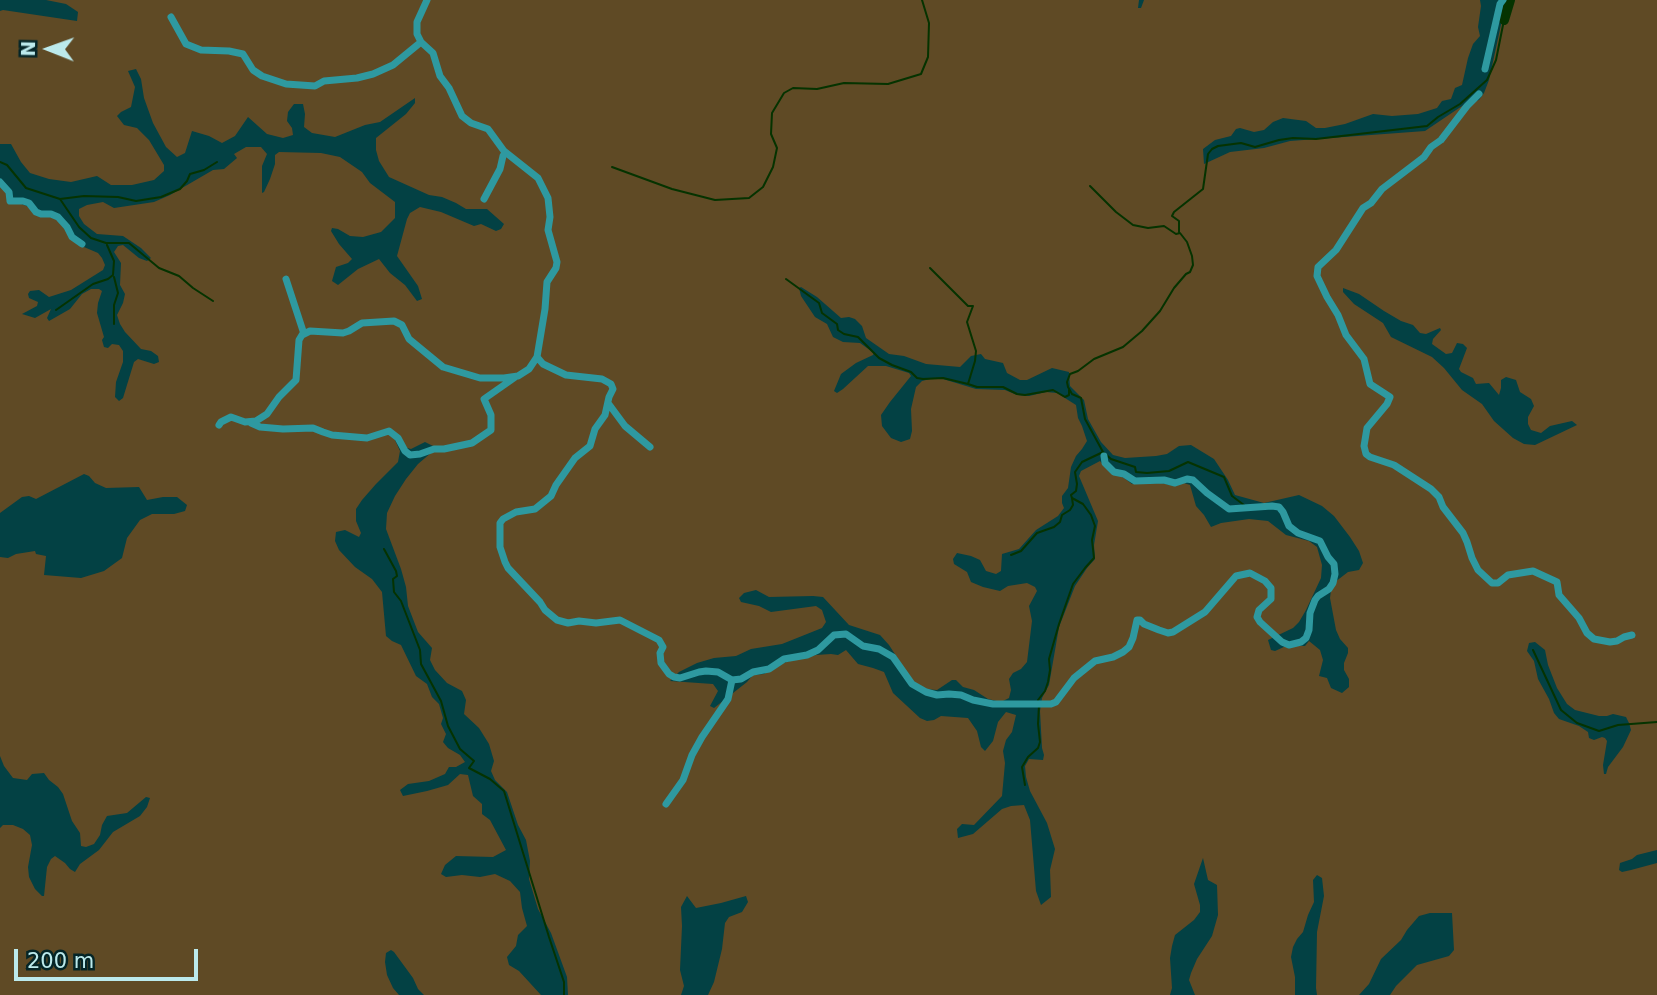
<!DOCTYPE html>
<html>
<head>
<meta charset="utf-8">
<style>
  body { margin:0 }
  #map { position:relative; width:1657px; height:995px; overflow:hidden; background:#034144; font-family:"DejaVu Sans",sans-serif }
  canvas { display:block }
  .north { position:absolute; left:14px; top:14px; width:70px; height:70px; -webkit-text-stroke:5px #042527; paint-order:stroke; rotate:271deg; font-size:19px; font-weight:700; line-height:28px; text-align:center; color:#bceaec }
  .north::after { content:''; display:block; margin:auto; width:24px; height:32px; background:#bceaec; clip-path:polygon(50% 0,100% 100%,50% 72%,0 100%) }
  .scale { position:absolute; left:14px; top:949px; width:184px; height:32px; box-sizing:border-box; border:4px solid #bceaec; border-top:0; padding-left:9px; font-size:21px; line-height:24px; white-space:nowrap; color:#bceaec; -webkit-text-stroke:5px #042527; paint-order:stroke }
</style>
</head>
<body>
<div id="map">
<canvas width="1657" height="995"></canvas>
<div class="north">N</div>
<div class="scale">200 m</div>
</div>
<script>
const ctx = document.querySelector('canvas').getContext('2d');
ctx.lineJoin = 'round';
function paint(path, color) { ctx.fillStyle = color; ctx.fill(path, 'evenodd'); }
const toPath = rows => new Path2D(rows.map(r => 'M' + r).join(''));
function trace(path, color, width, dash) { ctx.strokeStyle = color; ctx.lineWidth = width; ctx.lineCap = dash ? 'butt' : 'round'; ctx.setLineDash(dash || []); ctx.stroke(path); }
paint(toPath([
  [46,0,1139,0,1138,8,1141,8,1144,0,1480,0,1481,6,1478,27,1480,36,1473,44,1468,58,1462,85,1455,88,1451,99,1442,101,1437,108,1418,114,1392,116,1373,114,1345,124,1325,128,1316,128,1306,121,1283,118,1273,122,1264,130,1254,132,1240,128,1236,129,1231,136,1215,140,1203,149,1204,164,1230,152,1264,148,1290,141,1425,131,1465,104,1479,100,1484,93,1489,80,1502,20,1512,0,1657,0,1657,850,1637,855,1632,859,1620,863,1619,870,1622,872,1631,870,1657,863,1657,995,1390,995,1396,986,1417,965,1449,956,1454,950,1452,913,1430,913,1419,916,1407,930,1401,940,1381,959,1369,984,1359,995,1317,995,1316,988,1317,932,1324,896,1322,878,1317,875,1313,880,1314,902,1308,915,1303,932,1297,939,1293,947,1291,957,1295,977,1295,995,1195,995,1189,980,1191,973,1197,959,1212,936,1218,915,1217,885,1208,880,1203,858,1194,884,1200,905,1200,912,1194,920,1175,935,1172,946,1170,958,1172,988,1170,995,708,995,714,982,722,949,725,923,729,917,742,912,748,902,746,896,721,903,696,908,687,896,681,907,682,926,680,970,684,986,681,995,568,995,567,977,551,933,538,909,529,879,530,861,526,840,518,825,507,792,495,780,491,771,494,761,489,744,479,728,464,714,466,700,462,691,447,683,435,670,430,660,432,648,418,632,408,606,406,587,401,569,386,529,387,513,395,496,406,479,418,464,432,452,433,446,425,442,411,449,407,448,400,438,395,440,400,451,398,462,376,484,362,500,356,509,356,521,361,533,359,537,345,530,336,532,335,541,339,550,355,567,372,579,382,592,386,636,392,641,401,645,416,676,427,684,432,697,439,704,443,718,441,724,446,734,443,742,448,748,460,755,465,762,456,767,449,767,445,774,429,781,408,784,400,790,403,796,427,791,448,785,460,774,468,775,473,796,482,804,482,814,490,820,506,850,493,857,456,856,445,865,441,874,446,877,462,875,480,877,495,874,510,881,520,892,522,908,527,926,518,935,516,946,507,957,509,965,519,971,541,995,424,995,418,989,413,978,394,952,391,950,386,953,385,962,387,975,393,988,399,995,0,995,0,828,3,825,13,825,23,829,30,835,32,845,28,867,29,877,35,889,42,896,44,896,47,867,51,859,55,856,65,863,70,869,75,872,80,864,99,850,113,832,140,816,147,807,150,798,146,797,127,813,107,816,102,825,100,835,94,844,86,847,81,846,80,833,72,821,63,794,58,787,49,780,44,773,32,774,27,780,13,778,4,766,0,756,0,557,8,558,16,554,35,551,36,554,46,556,44,575,81,578,104,571,122,558,127,538,140,520,152,514,174,514,185,511,187,505,177,497,163,497,147,500,139,487,106,488,95,483,89,476,84,474,36,499,29,496,22,497,0,513,0,186,19,203,56,218,77,244,98,253,102,258,105,265,103,270,71,290,49,297,39,290,30,291,28,294,29,298,38,302,37,306,22,314,35,318,51,309,47,318,49,321,70,309,82,294,91,289,99,289,102,291,98,303,97,313,104,337,102,340,104,347,108,348,112,344,119,345,123,351,123,362,116,382,115,397,119,401,123,398,134,362,138,359,154,364,159,362,158,356,151,351,141,349,125,332,120,324,117,315,123,303,125,294,120,285,121,263,114,252,118,246,123,245,139,258,147,261,151,258,141,248,123,236,97,234,84,224,79,216,79,209,87,205,103,202,114,208,154,202,170,195,213,170,224,169,237,158,234,154,246,147,261,147,267,154,262,166,262,193,264,192,270,179,275,164,275,155,279,152,321,153,340,157,362,172,370,183,395,202,395,218,381,232,363,237,350,236,338,229,332,228,331,231,339,244,352,259,348,263,336,267,332,281,338,285,358,269,379,259,390,273,405,285,417,301,422,299,418,286,397,256,407,219,410,213,420,207,441,212,474,226,481,224,496,231,501,229,504,224,487,209,466,209,456,203,442,197,429,195,389,177,379,161,376,150,376,138,406,114,415,103,415,98,380,122,365,125,335,137,312,133,304,127,305,114,303,104,294,104,288,112,287,121,292,128,293,135,283,138,267,134,248,117,235,136,222,143,209,136,192,131,185,153,177,157,166,147,153,123,144,98,141,79,136,69,128,71,135,87,131,107,121,112,117,116,124,125,137,128,149,140,164,165,164,171,154,180,132,185,111,185,97,176,71,182,49,179,30,173,21,162,11,144,0,144,0,11,3,10,77,21,78,12,66,4],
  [801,287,817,297,841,318,849,317,855,319,862,326,866,338,889,354,904,356,926,364,960,367,971,356,981,354,985,359,1003,363,1007,373,1020,380,1027,380,1052,368,1069,372,1070,386,1084,400,1088,419,1101,442,1113,455,1125,458,1156,456,1167,454,1179,446,1191,445,1214,459,1228,480,1235,495,1264,503,1299,495,1322,506,1334,516,1350,537,1359,551,1363,563,1359,570,1348,572,1335,582,1331,590,1330,598,1336,630,1340,639,1348,648,1348,653,1344,663,1344,670,1349,679,1349,687,1342,693,1331,688,1327,678,1319,676,1323,660,1320,650,1309,641,1305,646,1286,646,1275,651,1271,650,1268,640,1293,628,1299,622,1306,610,1321,578,1322,565,1317,547,1309,541,1286,535,1268,521,1249,519,1221,523,1211,527,1204,515,1196,506,1190,485,1184,483,1175,486,1161,483,1132,484,1124,478,1107,469,1100,461,1081,471,1079,476,1098,521,1094,545,1095,559,1087,568,1075,586,1059,627,1049,685,1042,698,1040,711,1042,748,1044,755,1043,760,1029,759,1025,766,1026,777,1030,791,1047,823,1055,849,1050,870,1051,897,1041,905,1036,891,1030,820,1024,805,1011,806,1002,809,973,834,958,838,957,829,962,824,974,825,1002,796,1005,763,1003,751,1006,740,1012,732,1016,715,1006,712,998,722,993,741,985,751,981,747,977,731,968,718,941,716,934,720,927,721,920,718,893,693,884,672,873,668,858,664,846,650,838,655,831,654,816,655,793,660,777,665,764,674,753,675,747,682,714,708,710,706,718,691,713,684,670,681,679,672,697,663,714,658,736,656,751,649,782,644,822,628,826,622,822,610,816,606,771,612,759,606,741,602,739,598,744,593,756,590,769,597,813,596,823,597,849,625,880,635,889,645,913,682,924,689,937,690,952,680,956,680,963,687,974,690,988,699,1001,702,1009,698,1011,690,1009,679,1013,673,1021,669,1027,662,1032,621,1029,606,1037,591,1035,587,1027,583,1008,586,1000,591,983,587,971,582,967,572,954,564,953,559,957,553,971,556,980,560,986,571,996,574,1001,571,1002,554,1019,549,1036,530,1058,516,1064,508,1062,503,1062,496,1068,488,1071,467,1076,456,1082,449,1087,441,1082,426,1078,418,1076,405,1057,393,1046,392,1029,396,1017,395,1005,390,976,389,943,379,930,379,922,381,916,387,911,409,912,431,910,439,901,442,891,438,882,426,881,415,890,402,911,376,909,373,886,366,868,366,843,389,837,393,834,391,841,374,856,363,873,355,874,353,860,343,843,342,833,337,827,324,815,317,801,296,799,288],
  [1343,288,1359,294,1384,311,1401,321,1413,325,1420,333,1426,334,1440,328,1441,330,1433,339,1432,344,1446,354,1452,353,1457,343,1463,344,1467,348,1459,369,1461,372,1473,378,1476,384,1489,383,1499,395,1501,388,1501,380,1506,377,1516,380,1520,392,1531,399,1534,406,1528,417,1528,424,1531,430,1541,433,1550,426,1572,421,1577,425,1535,445,1524,444,1513,438,1494,421,1482,404,1462,390,1444,368,1432,357,1391,337,1383,323,1354,304,1343,292],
  [1535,642,1545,650,1548,665,1557,688,1567,704,1575,710,1599,716,1607,716,1613,714,1626,717,1629,723,1631,730,1623,747,1608,767,1606,774,1604,774,1603,765,1607,741,1605,738,1602,737,1594,740,1589,738,1588,732,1579,726,1559,719,1554,713,1549,699,1538,679,1534,661,1527,651,1529,643]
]), '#5f4a25');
trace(toPath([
  [0,162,7,165,26,188,60,199,84,196,118,197,136,201,161,197,180,189,187,181,190,174,204,170,217,162],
  [612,167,672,189,715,200,749,198,763,187,773,167,777,148,771,134,772,113,784,93,793,88,817,89,844,83,888,84,921,74,928,57,929,23,922,0],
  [1090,186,1116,212,1133,225,1148,228,1164,226,1176,234,1180,233,1187,242,1192,256,1193,265,1190,272,1186,274,1174,288,1160,311,1142,331,1123,347,1094,359,1078,371,1070,374,1067,382,1068,387,1072,394,1081,398,1085,419,1103,452,1111,459,1135,467,1136,472,1147,473,1169,471,1188,462,1224,477,1232,496,1244,505],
  [60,199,79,227,91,238,106,243,129,243,159,268,179,276,193,288,213,301],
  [1179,232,1179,221,1172,216,1174,212,1203,189,1208,154,1212,149,1218,146,1241,143,1255,147,1279,140,1293,138,1316,139,1427,126,1438,117,1460,104,1487,80,1496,60,1504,20],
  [930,268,968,306,973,306,967,322,976,351,975,361,968,384],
  [114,277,118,293,114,305,114,324],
  [786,279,819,303,822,313,837,324,838,330,844,334,858,337,879,358,892,365,911,372,917,378,923,379,943,378,968,384,977,387,1003,387,1017,394,1025,395,1053,390,1065,397,1069,395,1069,390],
  [56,310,93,284,108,279,113,275,114,261,107,245],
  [384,549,396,571,397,576,393,579,394,592,401,601,420,650,421,664,441,701,448,726,460,749,474,761,469,768,490,779,504,791,549,937,564,982,564,995],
  [1011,555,1021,551,1037,533,1054,527,1060,522,1062,515,1070,510,1073,505,1072,498],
  [1533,650,1561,710,1577,723,1599,731,1618,725,1657,722],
  [1038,700,1045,691,1048,682,1050,670,1049,659,1059,624,1073,584,1085,568,1094,558,1092,540,1095,526,1091,515,1083,504,1072,498,1071,495,1076,491,1077,484,1075,472,1082,462,1103,452],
  [1025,785,1022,767,1028,757,1038,748,1040,742,1038,724,1039,705]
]), '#053300', 2);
trace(toPath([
  [1504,20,1510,0]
]), '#053300', 10);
trace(toPath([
  [171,17,186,44,201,50,229,51,243,54,253,70,262,76,286,84,315,86,324,81,357,78,373,74,393,65,421,42],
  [1485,69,1500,4,1503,0],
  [1479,94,1467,106,1441,140,1431,147,1424,157,1382,189,1371,203,1363,208,1336,250,1318,267,1317,276,1327,297,1338,315,1346,335,1364,359,1370,384,1390,397,1387,404,1367,428,1364,446,1366,454,1370,457,1394,465,1431,489,1439,497,1443,507,1463,533,1467,542,1472,558,1478,570,1492,583,1498,583,1508,575,1533,571,1557,582,1559,595,1579,618,1587,633,1594,639,1610,642,1617,641,1624,637,1632,635],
  [0,182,9,192,10,201,23,201,29,203,36,212,41,214,51,214,58,217,67,227,72,237,82,244],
  [484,199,500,169,503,156,505,153],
  [286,279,304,334],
  [537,357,543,364,566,375,602,379,611,384,613,389,609,397,605,415,595,429,590,446,575,458,556,485,551,496,535,509,516,512,503,519,500,523,500,547,505,562,508,568,540,602,545,610,557,620,568,623,579,621,596,623,620,620,659,640,663,647,660,653,661,663,669,674,674,677,680,678,699,672,706,671,718,672,732,680,741,679,753,672,769,669,784,659,807,655,818,650,834,635,846,634,863,646,879,649,893,657,912,684,926,692,937,695,949,694,961,695,973,700,993,704,1051,704,1056,702,1074,678,1095,661,1113,657,1123,652,1129,647,1133,638,1137,620,1140,620,1144,624,1159,630,1168,633,1173,632,1205,612,1236,576,1250,573,1265,581,1271,588,1271,599,1259,610,1257,617,1260,622,1282,642,1289,645,1301,642,1306,638,1309,630,1310,613,1315,600,1318,596,1329,589,1333,583,1335,574,1334,564,1328,557,1320,541,1298,533,1289,526,1283,512,1279,507,1272,506,1229,509,1207,493,1193,480,1187,479,1175,483,1164,480,1135,481,1124,474,1114,472,1105,463,1104,456],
  [608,403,625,426,650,447],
  [251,423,260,427,283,429,313,428,323,432,332,435,367,438,389,431,398,438,405,451,410,455,420,454,434,449,444,449,472,443,491,430,491,415,484,399,514,378],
  [219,425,221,422,231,417,245,422,256,421,267,414,279,397,296,380,299,340,302,335,310,331,343,333,349,331,362,323,394,321,402,325,409,339,443,367,480,378,504,378,518,376,529,369,537,357,545,309,547,282,556,268,557,262,548,230,550,217,548,198,538,178,504,151,488,129,471,123,462,116,449,88,440,76,433,53,421,42,417,34,417,22,427,0],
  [666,804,683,780,692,755,702,737,728,699,732,680]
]), '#2e99a0', 7);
</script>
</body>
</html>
